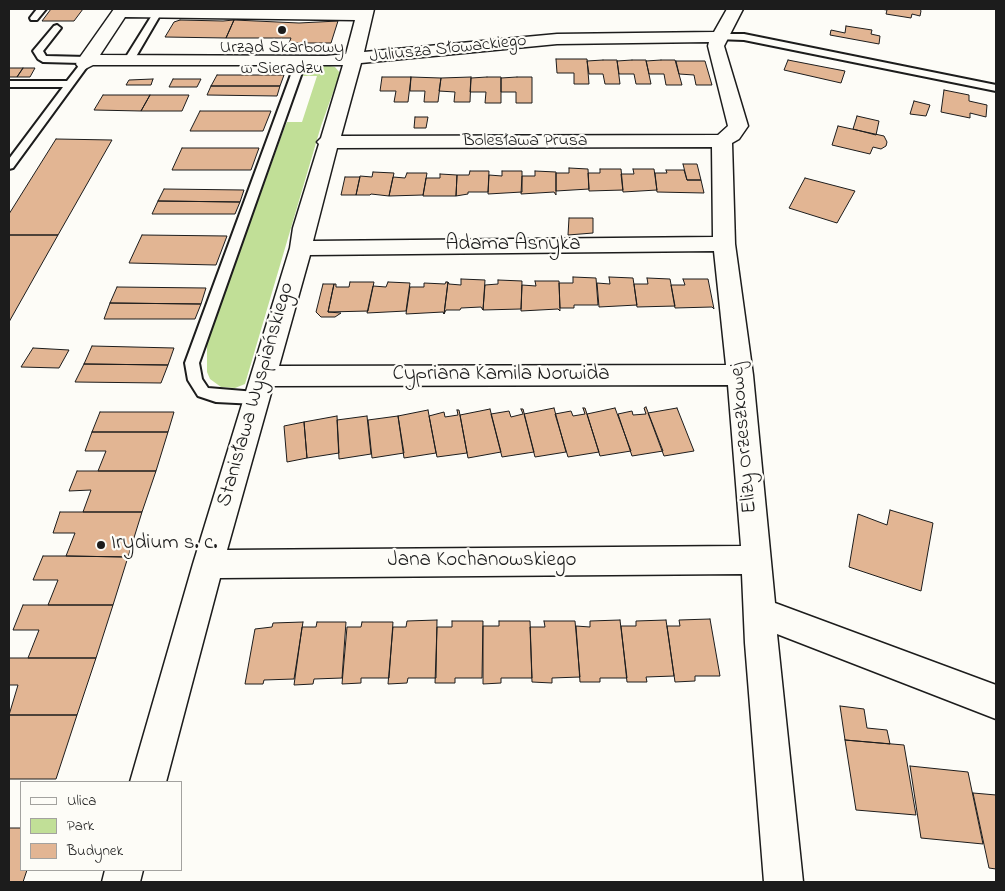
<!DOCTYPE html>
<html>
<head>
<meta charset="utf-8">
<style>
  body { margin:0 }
  #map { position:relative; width:1005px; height:891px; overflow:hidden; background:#fdfcf7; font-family:"Indie Flower",sans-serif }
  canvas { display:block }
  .frame { position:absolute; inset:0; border:10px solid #1c1c1c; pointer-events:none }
  .legend { position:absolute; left:20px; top:781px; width:162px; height:90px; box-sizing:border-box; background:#fdfcf7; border:1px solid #a3a29f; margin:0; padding:6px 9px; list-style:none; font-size:15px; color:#1c1c1c }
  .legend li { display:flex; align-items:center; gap:10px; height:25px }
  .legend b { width:25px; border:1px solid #a3a29f }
</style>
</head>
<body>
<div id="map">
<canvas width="1005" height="891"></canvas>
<div class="frame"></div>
<ul class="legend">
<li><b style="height:6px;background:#fdfcf7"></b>Ulica</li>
<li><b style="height:14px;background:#c1df97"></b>Park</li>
<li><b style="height:14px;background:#e2b593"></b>Budynek</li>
</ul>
</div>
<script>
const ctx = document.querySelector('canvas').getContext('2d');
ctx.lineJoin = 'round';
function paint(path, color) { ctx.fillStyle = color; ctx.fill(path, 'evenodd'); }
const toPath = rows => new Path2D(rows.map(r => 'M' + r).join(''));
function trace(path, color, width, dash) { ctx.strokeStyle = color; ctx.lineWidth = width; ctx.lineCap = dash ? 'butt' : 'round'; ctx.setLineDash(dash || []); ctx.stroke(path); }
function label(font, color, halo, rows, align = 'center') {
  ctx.font = font + ' "Indie Flower",sans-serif'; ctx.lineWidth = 4.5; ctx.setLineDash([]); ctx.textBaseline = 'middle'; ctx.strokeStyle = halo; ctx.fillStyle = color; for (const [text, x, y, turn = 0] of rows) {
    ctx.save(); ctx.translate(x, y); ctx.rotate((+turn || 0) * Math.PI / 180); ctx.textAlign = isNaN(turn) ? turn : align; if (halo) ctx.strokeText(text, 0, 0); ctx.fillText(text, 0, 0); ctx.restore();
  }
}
paint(toPath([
  [325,65,335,67,340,73,321,126,245,384,235,388,221,387,210,379,207,372,207,342,284,129,287,122,302,122,317,76,303,76,304,73,318,72]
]), '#c1df97');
const building = toPath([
  [51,9,83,9,74,21,42,21,51,9],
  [880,9,920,9,921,11,920,16,912,14,911,18,886,14,887,10,880,9],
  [180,20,223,21,234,20,226,38,165,37,174,22,180,20],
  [234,20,299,23,338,21,331,43,289,43,291,38,226,38,234,20],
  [846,26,872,30,871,34,880,36,879,44,830,35,831,30,845,33,846,26],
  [556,59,587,59,589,84,574,84,574,73,557,73,556,59],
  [603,60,617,60,620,84,605,84,603,74,589,74,587,61,603,60],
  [632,60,646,60,651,84,636,84,634,74,619,74,617,61,632,60],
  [661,60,675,60,682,85,666,85,664,74,649,74,646,61,661,60],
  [788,60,824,67,845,71,841,83,784,70,788,60],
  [676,61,705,61,712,85,696,85,694,75,679,74,676,61],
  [9,68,23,68,17,77,9,77,9,68],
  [23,68,35,68,30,77,17,77,23,68],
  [217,75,284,75,280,86,211,86,217,75],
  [382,77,411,77,408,102,394,102,396,91,380,91,382,77],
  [411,77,441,78,438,102,424,102,425,91,410,91,411,77],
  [471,77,470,102,454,102,455,92,439,91,441,78,471,77],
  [487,77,501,77,501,103,485,103,486,92,470,92,471,78,487,77],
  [517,77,532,77,532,103,516,103,516,92,501,92,501,78,517,77],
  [153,79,151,85,126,85,129,80,153,79],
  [173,79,201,79,197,87,169,87,173,79],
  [211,86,280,86,277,96,207,95,211,86],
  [944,90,969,95,969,101,987,105,986,117,970,113,970,118,941,112,944,90],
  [103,95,150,95,141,111,94,110,103,95],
  [150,95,189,95,182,111,141,111,150,95],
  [914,101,930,105,926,116,910,114,914,101],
  [200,111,271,111,263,131,190,131,200,111],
  [857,116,879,121,876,135,853,129,857,116],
  [415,117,428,117,426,128,414,128,415,117],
  [838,126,884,136,887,142,886,146,881,149,873,147,870,154,832,145,838,126],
  [56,139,112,140,58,235,9,235,9,214,56,139],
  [182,148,259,148,251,170,172,170,182,148],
  [683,164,697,164,701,180,687,180,683,164],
  [569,168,588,169,589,189,556,191,556,173,569,173,569,168],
  [600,169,621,169,623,190,589,191,588,173,600,173,600,169],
  [633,169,654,169,657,190,623,192,621,174,634,174,633,169],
  [666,170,684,170,687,180,701,180,704,193,657,192,655,173,667,173,666,170],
  [470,171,489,171,488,192,468,192,468,194,456,196,457,175,469,175,470,171],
  [502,171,522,171,522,192,488,194,489,175,502,176,502,171],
  [535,171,556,172,556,195,554,192,521,194,522,176,535,176,535,171],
  [373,172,394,173,389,196,371,194,370,195,356,195,360,176,372,177,373,172],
  [407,173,427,173,423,195,389,196,393,177,405,178,407,173],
  [440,174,457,175,456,196,423,196,426,178,440,178,440,174],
  [345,177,360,177,356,195,341,195,345,177],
  [805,178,855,191,837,223,789,208,805,178],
  [164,189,244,190,240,202,158,201,164,189],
  [158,201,240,202,235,214,152,214,158,201],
  [569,218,593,218,593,233,568,235,569,218],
  [9,235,58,235,9,322,9,235],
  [142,235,227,236,216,265,129,263,142,235],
  [573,277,596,278,598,305,574,305,574,308,560,308,559,283,573,283,573,277],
  [609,277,633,278,637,305,599,307,597,283,610,284,609,277],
  [647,278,670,279,675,306,637,307,634,284,648,284,647,278],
  [461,279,485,280,483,310,481,307,461,308,460,310,446,310,444,314,448,282,449,284,461,285,461,279],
  [683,279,708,279,714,309,712,307,675,308,671,285,685,285,683,279],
  [498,280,522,281,521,309,483,310,485,285,498,284,498,280],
  [535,281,559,281,560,311,558,309,521,311,522,285,536,286,535,281],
  [350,282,374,282,368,311,328,312,334,284,336,284,336,287,349,287,350,282],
  [388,282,410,283,406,311,367,313,373,286,386,287,388,282],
  [446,282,448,282,444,314,443,312,406,314,410,287,424,287,424,283,445,284,446,282],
  [323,284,334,284,328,312,341,313,335,317,321,317,316,312,323,284],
  [117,287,206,288,201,304,110,303,117,287],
  [110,303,201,304,195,319,104,319,110,303],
  [92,346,174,348,168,365,84,364,92,346],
  [33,348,69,350,59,368,21,367,33,348],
  [84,364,168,365,161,383,75,382,84,364],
  [646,407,663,451,632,456,618,414,632,411,633,415,646,414,644,408,646,407],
  [554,408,566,452,535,457,524,414,554,408],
  [583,408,585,408,599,452,568,457,555,414,571,411,573,416,585,414,583,408],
  [615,408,631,451,600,456,587,414,615,408],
  [677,408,694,451,664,456,648,413,677,408],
  [490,409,501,452,468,458,460,415,490,409],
  [521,409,523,409,534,452,502,457,491,414,509,411,511,417,523,414,521,409],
  [428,410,436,453,404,458,398,416,428,410],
  [457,410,459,410,467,453,437,457,429,416,444,412,445,417,458,415,457,410],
  [100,412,174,412,168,432,92,432,100,412],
  [337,416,339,453,307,458,304,422,337,416],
  [367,416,371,454,339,459,337,420,367,416],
  [398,416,404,453,372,458,368,420,398,416],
  [304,422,307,458,287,462,284,426,304,422],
  [92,432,168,432,156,471,98,471,106,451,85,451,92,432],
  [77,471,156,471,142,512,83,512,91,490,69,491,77,471],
  [890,510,933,523,921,591,849,567,858,514,887,525,890,510],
  [60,512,142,512,128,557,66,556,75,533,53,533,60,512],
  [43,556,66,556,128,557,113,605,48,605,58,580,33,580,43,556],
  [23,605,113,605,96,658,28,658,39,630,13,630,23,605],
  [710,619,720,676,695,676,695,681,675,682,667,626,680,626,679,620,710,619],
  [437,620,436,678,408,678,407,683,388,684,393,627,406,627,407,621,437,620],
  [620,620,627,678,600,678,600,682,580,682,576,626,590,627,590,621,620,620],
  [666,620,674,676,646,677,647,682,627,682,621,626,636,626,636,621,666,620],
  [452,621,483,621,482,678,455,678,455,683,435,683,437,627,452,627,452,621],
  [499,621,530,621,532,678,501,678,501,683,483,684,483,626,499,626,499,621],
  [544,621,575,621,580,677,552,678,552,683,532,682,530,627,545,627,544,621],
  [303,622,294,679,264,680,263,684,245,684,255,629,272,627,273,623,303,622],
  [317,622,346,622,342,678,314,679,313,684,294,685,302,627,316,627,317,622],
  [362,622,393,622,389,678,361,678,361,683,342,684,347,627,361,627,362,622],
  [9,658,96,658,77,715,9,715,18,685,9,685,9,658],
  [840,706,864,709,867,728,887,730,890,744,845,740,840,706],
  [9,715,77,715,56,779,9,779,9,715],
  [845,740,904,745,916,815,856,810,845,740],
  [910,766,968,772,983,844,921,838,910,766],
  [973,793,996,795,996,869,989,868,973,793],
  [9,828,21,828,21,870,27,870,23,882,9,882,9,828]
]);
paint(building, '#e2b593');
trace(building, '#1c1c1c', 1);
const lane = toPath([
  [37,9,46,9,37,20,31,20,30,18,37,9],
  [158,9,162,12,134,60,126,62,124,60,154,12,158,9],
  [57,25,61,28,43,51,46,56,87,57,92,60,13,168,9,169,9,159,63,87,9,87,9,81,67,81,81,63,43,62,38,59,33,51,54,26,57,25],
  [719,34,744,34,996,85,996,91,744,40,716,39,714,37,719,34],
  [301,58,306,61,199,363,202,379,208,388,256,392,261,394,263,398,261,402,256,404,216,402,198,396,188,380,185,363,296,61,301,58]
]);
const street = toPath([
  [114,9,374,9,364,52,557,34,714,32,727,9,743,9,724,46,748,126,739,139,732,143,735,244,753,375,775,603,996,685,996,719,777,634,803,882,764,882,745,643,742,574,220,578,166,782,130,782,193,564,290,248,293,228,319,144,317,142,321,138,343,65,93,65,85,69,79,68,76,64,78,60,114,9],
  [125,17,355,20,346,54,326,56,100,55,125,17],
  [709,42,708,46,728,126,718,135,341,136,361,63,557,44,709,42],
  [712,147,713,237,313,241,337,148,712,147],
  [714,251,726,365,279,366,310,255,714,251],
  [728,385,741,546,227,550,273,386,728,385],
  [105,870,143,870,140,882,102,882,105,870]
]);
trace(lane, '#1c1c1c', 4);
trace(street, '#1c1c1c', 3);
paint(lane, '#fdfcf7');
paint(street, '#fdfcf7');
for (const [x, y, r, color] of [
  [282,30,5,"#1c1c1c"],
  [101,545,5,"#1c1c1c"]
]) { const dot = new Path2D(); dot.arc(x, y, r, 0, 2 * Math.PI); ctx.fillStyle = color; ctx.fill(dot); trace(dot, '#fdfcf7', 2); }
label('18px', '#1c1c1c', '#fdfcf7', [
  ["Urząd Skarbowy",282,49],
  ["w Sieradzu",282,70]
]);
label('18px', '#1c1c1c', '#fdfcf7', [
  ["Juliusza Słowackiego",448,50,-6],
  ["Bolesława Prusa",525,142]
]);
label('21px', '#1c1c1c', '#fdfcf7', [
  ["Adama Asnyka",513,246],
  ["Cypriana Kamila Norwida",501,376],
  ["Stanisława Wyspiańskiego",257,395,-74],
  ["Elizy Orzeszkowej",745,438,-95],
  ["Jana Kochanowskiego",482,562]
]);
label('21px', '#1c1c1c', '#fdfcf7', [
  ["Irydium s. c.",111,545]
], 'left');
</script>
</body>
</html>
